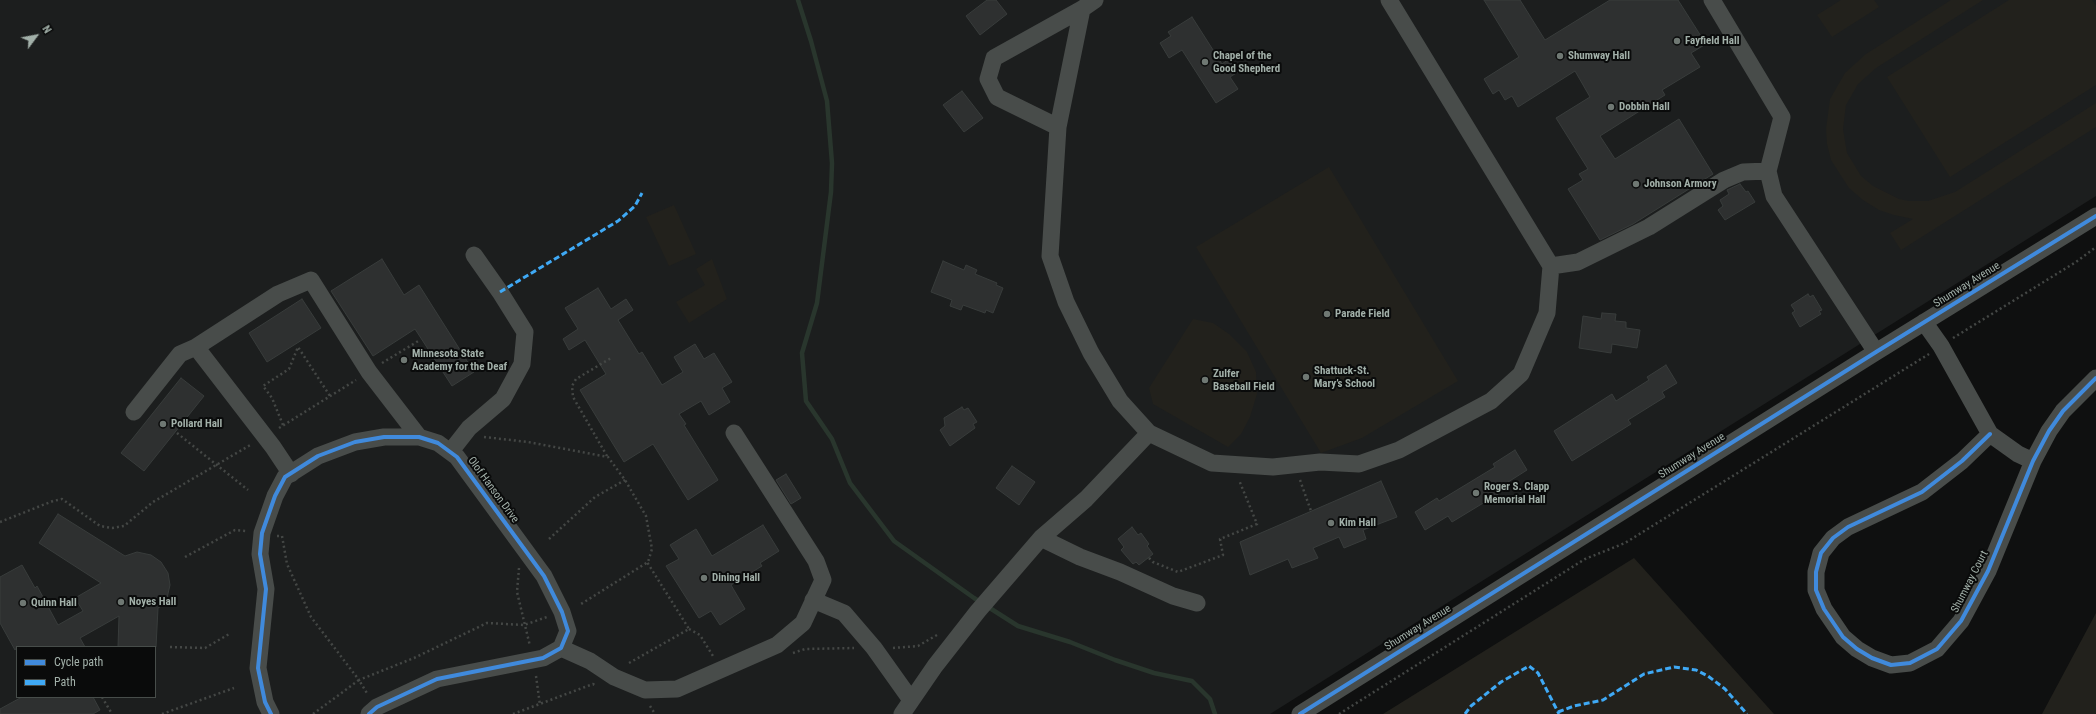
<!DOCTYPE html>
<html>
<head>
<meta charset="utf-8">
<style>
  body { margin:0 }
  #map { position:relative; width:2096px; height:714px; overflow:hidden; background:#0f1010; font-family:"Roboto Condensed",sans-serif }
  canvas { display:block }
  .legend { position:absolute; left:16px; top:646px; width:140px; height:52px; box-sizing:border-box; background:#0a0b0b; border:1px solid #474d4a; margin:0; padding:5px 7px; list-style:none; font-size:12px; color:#a2b0a9 }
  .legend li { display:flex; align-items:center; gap:8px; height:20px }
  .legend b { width:20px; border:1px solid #474d4a }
  .north { position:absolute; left:16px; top:16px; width:40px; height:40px; -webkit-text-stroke:3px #0a0b0b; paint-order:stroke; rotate:58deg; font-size:11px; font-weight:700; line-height:16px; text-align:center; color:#a2b0a9 }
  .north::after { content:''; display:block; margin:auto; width:14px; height:18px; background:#a2b0a9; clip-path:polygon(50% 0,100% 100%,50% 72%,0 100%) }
</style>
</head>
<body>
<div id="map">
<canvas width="2096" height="714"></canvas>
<ul class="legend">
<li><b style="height:5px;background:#408adc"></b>Cycle path</li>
<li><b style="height:5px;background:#3fa9f5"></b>Path</li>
</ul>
<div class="north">N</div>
</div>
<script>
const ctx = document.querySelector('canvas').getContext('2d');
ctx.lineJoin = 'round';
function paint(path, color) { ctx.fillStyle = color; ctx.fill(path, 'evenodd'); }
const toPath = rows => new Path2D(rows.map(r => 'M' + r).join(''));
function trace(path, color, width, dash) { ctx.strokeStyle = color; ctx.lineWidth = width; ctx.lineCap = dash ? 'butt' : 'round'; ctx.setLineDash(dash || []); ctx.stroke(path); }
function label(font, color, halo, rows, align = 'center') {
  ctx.font = font + ' "Roboto Condensed",sans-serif'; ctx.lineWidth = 4; ctx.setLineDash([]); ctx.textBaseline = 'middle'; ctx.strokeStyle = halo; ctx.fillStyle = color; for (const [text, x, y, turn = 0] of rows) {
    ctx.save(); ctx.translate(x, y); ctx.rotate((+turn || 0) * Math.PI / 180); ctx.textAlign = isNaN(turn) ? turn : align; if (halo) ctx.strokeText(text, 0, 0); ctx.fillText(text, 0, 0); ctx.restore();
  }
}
paint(toPath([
  [0,0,2096,0,2096,196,1270,714,0,714],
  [17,647,155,647,155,697,17,697]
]), '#1c1e1e');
paint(toPath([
  [1841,0,1874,0,1879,7,1832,37,1817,15],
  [1951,0,1983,0,1876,68,1858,84,1846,105,1843,129,1847,153,1861,176,1873,186,1899,199,1909,201,1928,201,1955,192,2096,103,2096,127,1901,250,1890,233,1913,219,1894,215,1879,210,1863,200,1849,188,1831,160,1827,144,1826,129,1830,99,1845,73,1866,54],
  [2009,0,2092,0,2096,6,2096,85,1950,177,1887,77],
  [1329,167,1458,381,1362,438,1321,453,1196,247],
  [674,205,696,254,669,266,646,217],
  [712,259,727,299,689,323,676,302,705,285,696,269],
  [1193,319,1213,323,1229,334,1247,352,1256,372,1257,394,1250,417,1241,434,1228,447,1153,404,1149,388],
  [1634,558,1774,714,1383,714],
  [2096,613,2096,714,2042,714]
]), '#22211c');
trace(toPath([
  [798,0,811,41,827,101,832,163,831,192,817,303,802,353,806,401,832,439,850,483,894,541,974,598,1018,626,1070,642,1115,660,1154,673,1192,681,1210,699,1215,714]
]), '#29362d', 4.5);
const building = toPath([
  [987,0,996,0,1007,14,980,35,966,16,987,0],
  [1484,0,1520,0,1545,40,1610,0,1678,0,1706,44,1691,53,1700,67,1662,90,1665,95,1600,136,1615,159,1679,119,1713,174,1633,224,1600,240,1568,189,1583,180,1579,174,1588,169,1556,118,1590,97,1575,71,1518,107,1512,96,1505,100,1499,90,1493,94,1484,79,1519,57,1484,0],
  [1192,17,1222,64,1229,59,1238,72,1230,77,1238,89,1216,103,1182,50,1169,58,1160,43,1171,36,1168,32,1192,17],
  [962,91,983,118,964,132,943,105,962,91],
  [1740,184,1746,192,1748,191,1755,202,1725,220,1718,210,1723,206,1720,200,1729,194,1727,190,1740,184],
  [382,259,404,295,419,285,474,372,452,386,415,329,373,356,331,291,382,259],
  [943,261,964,270,966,265,977,270,975,274,997,283,996,285,1003,288,993,313,986,310,985,313,963,305,961,310,950,306,952,300,931,292,943,261],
  [598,288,611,309,626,299,633,310,618,320,639,354,642,352,662,385,683,372,674,357,695,344,704,359,714,353,732,382,722,388,730,402,709,415,701,401,679,414,686,424,684,425,718,480,688,500,653,444,624,462,580,390,606,374,585,340,569,350,563,339,578,329,565,308,598,288],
  [1808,294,1810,297,1813,295,1822,310,1819,311,1821,314,1800,327,1792,313,1795,311,1791,305,1808,294],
  [302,299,321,328,267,362,249,333,302,299],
  [1602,313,1616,314,1615,321,1626,322,1626,328,1640,330,1637,348,1612,344,1611,353,1579,348,1583,316,1601,319,1602,313],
  [1666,365,1677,383,1662,392,1665,397,1628,420,1631,424,1572,461,1554,431,1612,394,1616,401,1649,380,1647,377,1666,365],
  [181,378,204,396,144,471,121,453,181,378],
  [962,407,964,410,968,408,977,422,973,424,975,428,950,446,940,430,945,426,944,418,962,407],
  [1515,450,1527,470,1505,484,1508,488,1452,522,1448,516,1425,530,1415,512,1437,498,1439,501,1495,467,1493,464,1515,450],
  [1012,466,1035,482,1019,505,996,488,1012,466],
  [786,474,801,498,791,504,776,480,786,474],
  [1381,481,1397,517,1363,530,1366,539,1344,548,1339,537,1313,548,1318,558,1292,568,1288,559,1250,575,1240,542,1381,481],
  [58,514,125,556,137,552,151,555,161,562,168,573,170,585,167,598,163,605,158,608,156,647,118,647,119,616,80,638,85,647,17,647,15,650,0,623,0,577,22,565,35,588,37,586,58,625,83,611,75,598,101,583,39,543,58,514],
  [763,525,779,551,760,563,762,566,731,585,745,609,720,625,711,611,699,618,666,566,679,559,670,545,696,529,712,556,763,525],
  [1132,527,1138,535,1141,533,1149,544,1147,546,1153,554,1139,565,1136,562,1133,564,1121,550,1124,547,1118,539,1132,527],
  [22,697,93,697,100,710,93,714,0,714,0,709,22,697]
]);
paint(building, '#2e3030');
trace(building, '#383c3b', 1);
trace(toPath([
  [1953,338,2076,262,2096,247],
  [382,363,420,340],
  [283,425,272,398,263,386,289,369,298,347,330,396],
  [279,428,356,380],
  [177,433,248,490],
  [484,437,528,442,608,457,625,480,646,516,652,549,648,562,581,604],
  [607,456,573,397,572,386,576,379,611,358],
  [1300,480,1311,511],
  [0,522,53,501,62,499,100,526,112,528,124,526,153,502,252,444],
  [277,536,282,536,287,564,311,617,359,680,414,658,487,623,524,625,547,617],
  [549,539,595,497,625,480],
  [185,557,235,530,246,531],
  [1149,558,1153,562,1178,572,1223,555,1220,539,1257,524,1239,480],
  [519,568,517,592,530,646],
  [689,629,700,635,713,656],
  [170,647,205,648,231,633],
  [893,648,918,646,937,635],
  [793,653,805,649,854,648],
  [629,663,689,629,647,562],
  [536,676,540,705],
  [102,697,112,714],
  [650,706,655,714],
  [162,714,234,688],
  [313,714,359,680,368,695],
  [513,714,593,684,596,686],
  [1339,714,1585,559,1625,543,1929,354]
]), '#444745', 2.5, [2, 3]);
trace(toPath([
  [1095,0,1082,9,1058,127,1050,256,1066,302,1091,353,1120,401,1149,433,1212,463,1273,467,1320,462,1359,464,1399,450,1491,401,1521,374,1547,313,1551,266,1389,0],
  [1712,0,1782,117,1768,171,1774,196,1876,352],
  [1058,127,997,97,988,79,994,58,1082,9],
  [1551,266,1578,262,1649,227,1724,180,1743,172,1768,171],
  [1924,322,1941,346,1990,434,2018,454,2033,461],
  [134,412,180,354,196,347],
  [1990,434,1962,461,1922,492,1848,527,1833,538,1821,553,1816,572,1816,590,1824,609,1843,637,1857,649,1872,658,1891,665,1910,663,1937,649,1961,621,1988,571,2033,461,2049,431,2063,411,2096,378],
  [451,451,469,428,503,399,522,364,525,332,500,292,474,255],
  [291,474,273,447,196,347,278,294,311,280,369,372,419,437],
  [1041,538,1080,557,1120,572,1173,596,1197,603],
  [813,600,844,613,874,648,911,700],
  [561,648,590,661,614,677,645,690,677,689,777,645,803,623,823,580,816,561,734,433],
  [271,714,265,702,258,668,266,589,260,554,262,533,275,496,285,477,318,456,355,442,384,437,419,437,438,443,457,457,544,576,562,612,568,631,561,648,543,658,437,679,377,707,369,714],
  [902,714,935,666,978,611,1041,538,1086,499,1149,433],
  [1300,714,1876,352,2096,216]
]), '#484c4a', 17);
trace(toPath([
  [500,292,618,221,635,206,642,193],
  [1558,712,1574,706,1603,700,1644,674,1674,667,1696,670,1708,676,1725,689,1747,714],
  [1465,714,1471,706,1501,682,1529,666,1538,673,1559,714]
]), '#3fa9f5', 3, [6, 3]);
trace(toPath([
  [1990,434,1962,461,1922,492,1848,527,1833,538,1821,553,1816,572,1816,590,1824,609,1843,637,1857,649,1872,658,1891,665,1910,663,1937,649,1961,621,1988,571,2033,461,2049,431,2063,411,2096,378],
  [271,714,265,702,258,668,266,589,260,554,262,533,275,496,285,477,318,456,355,442,384,437,419,437,438,443,457,457,544,576,562,612,568,631,561,648,543,658,437,679,377,707,369,714],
  [1300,714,1876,352,2096,216]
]), '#408adc', 4);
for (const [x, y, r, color] of [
  [1677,41,4,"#6f7873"],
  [1560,56,4,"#6f7873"],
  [1205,62,4,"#6f7873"],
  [1611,107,4,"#6f7873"],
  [1636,184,4,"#6f7873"],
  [1327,314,4,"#6f7873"],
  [404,360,4,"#6f7873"],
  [1306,377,4,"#6f7873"],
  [1205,380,4,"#6f7873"],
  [163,424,4,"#6f7873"],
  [1476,493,4,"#6f7873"],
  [1331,523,4,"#6f7873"],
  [704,578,4,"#6f7873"],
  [121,602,4,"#6f7873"],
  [23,603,4,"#6f7873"]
]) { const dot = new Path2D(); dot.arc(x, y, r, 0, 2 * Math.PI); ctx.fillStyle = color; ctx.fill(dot); trace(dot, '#0a0b0b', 1.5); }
label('bold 11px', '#a2b0a9', '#0a0b0b', [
  ["Fayfield Hall",1685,41],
  ["Chapel of the",1213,56],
  ["Good Shepherd",1213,69],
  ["Shumway Hall",1568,56],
  ["Dobbin Hall",1619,107],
  ["Johnson Armory",1644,184],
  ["Parade Field",1335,314],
  ["Minnesota State",412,354],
  ["Academy for the Deaf",412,367],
  ["Shattuck-St.",1314,371],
  ["Mary’s School",1314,384],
  ["Zulfer",1213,374],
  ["Baseball Field",1213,387],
  ["Pollard Hall",171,424],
  ["Roger S. Clapp",1484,487],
  ["Memorial Hall",1484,500],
  ["Kim Hall",1339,523],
  ["Dining Hall",712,578],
  ["Noyes Hall",129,602],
  ["Quinn Hall",31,603]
], 'left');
label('11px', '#a2b0a9', '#0a0b0b', [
  ["Shumway Avenue",1967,285,-32],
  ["Shumway Avenue",1692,456,-32],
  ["Olof Hanson Drive",493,490,54],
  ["Shumway Court",1970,582,-63],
  ["Shumway Avenue",1418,628,-32]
]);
</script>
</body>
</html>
